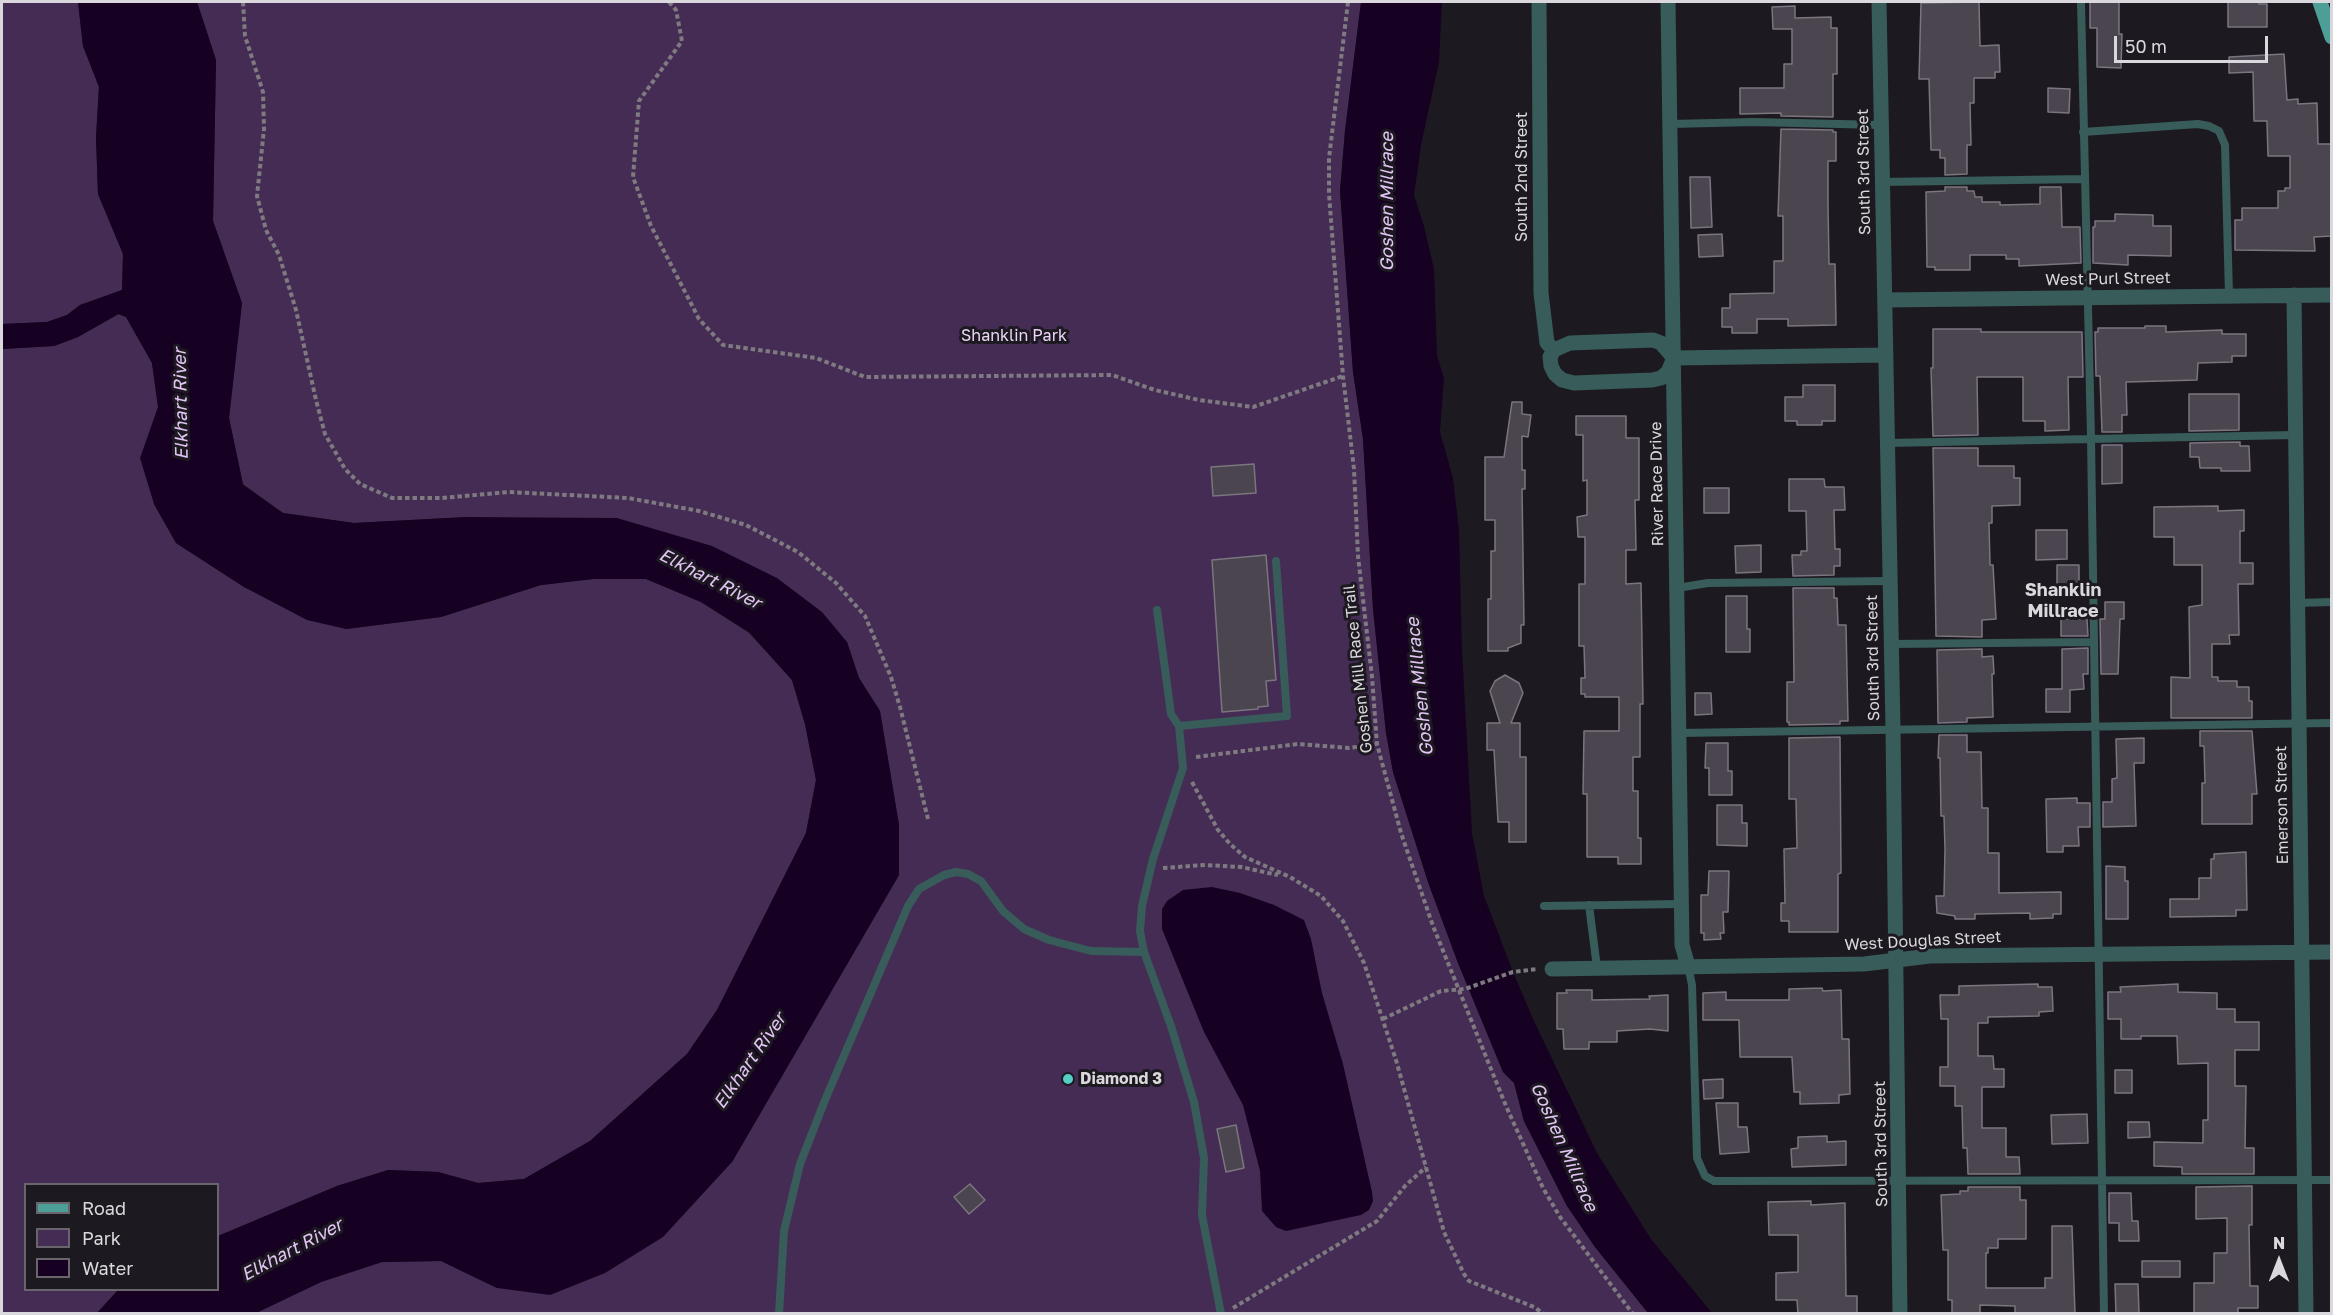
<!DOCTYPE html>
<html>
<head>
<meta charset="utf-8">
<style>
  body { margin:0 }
  #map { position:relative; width:2333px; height:1315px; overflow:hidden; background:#1d1920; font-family:"Golos Text",sans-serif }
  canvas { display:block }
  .frame { position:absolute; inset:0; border:3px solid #dbd8dd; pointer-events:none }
  .legend { position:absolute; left:24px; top:1183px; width:195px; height:108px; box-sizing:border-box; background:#1d1920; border:2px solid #69656c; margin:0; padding:8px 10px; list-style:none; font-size:18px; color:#dbd8dd }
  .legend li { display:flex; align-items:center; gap:12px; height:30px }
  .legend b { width:30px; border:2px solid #69656c }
  .north { position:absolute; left:2249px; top:1231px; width:60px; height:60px; -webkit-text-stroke:4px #1d1920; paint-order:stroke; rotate:0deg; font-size:16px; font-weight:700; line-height:24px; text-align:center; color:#dbd8dd }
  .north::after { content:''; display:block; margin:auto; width:21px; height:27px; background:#dbd8dd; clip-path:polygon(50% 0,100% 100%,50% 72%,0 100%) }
  .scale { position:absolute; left:2114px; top:36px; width:154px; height:27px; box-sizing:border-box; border:3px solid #dbd8dd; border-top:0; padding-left:8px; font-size:18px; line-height:21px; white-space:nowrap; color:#dbd8dd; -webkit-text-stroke:4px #1d1920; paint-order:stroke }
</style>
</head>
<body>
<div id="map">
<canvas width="2333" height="1315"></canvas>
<div class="frame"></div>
<ul class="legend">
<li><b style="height:8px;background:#4e9e98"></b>Road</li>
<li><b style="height:16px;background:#452c54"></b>Park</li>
<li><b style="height:16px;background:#170123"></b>Water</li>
</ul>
<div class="north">N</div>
<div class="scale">50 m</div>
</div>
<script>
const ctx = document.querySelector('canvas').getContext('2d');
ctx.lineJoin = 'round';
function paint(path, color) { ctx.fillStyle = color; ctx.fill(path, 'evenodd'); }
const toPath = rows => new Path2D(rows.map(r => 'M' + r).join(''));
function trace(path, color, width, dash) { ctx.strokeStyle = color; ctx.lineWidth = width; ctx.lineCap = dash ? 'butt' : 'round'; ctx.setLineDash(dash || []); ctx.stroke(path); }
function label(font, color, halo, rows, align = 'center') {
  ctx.font = font + ' "Golos Text",sans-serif'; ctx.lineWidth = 6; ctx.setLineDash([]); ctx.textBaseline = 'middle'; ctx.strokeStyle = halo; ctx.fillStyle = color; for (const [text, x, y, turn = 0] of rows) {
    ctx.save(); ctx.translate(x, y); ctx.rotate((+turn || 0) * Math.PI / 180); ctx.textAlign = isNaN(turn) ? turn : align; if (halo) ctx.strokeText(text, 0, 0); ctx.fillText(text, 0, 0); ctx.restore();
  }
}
paint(toPath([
  [2,2,78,2,83,46,99,87,96,137,98,194,123,254,122,290,80,305,67,315,47,322,2,324],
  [197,2,1361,2,1345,131,1340,191,1353,372,1363,439,1373,609,1386,733,1393,772,1428,882,1458,963,1503,1072,1514,1083,1524,1121,1567,1206,1595,1247,1648,1313,256,1313,321,1282,382,1262,441,1261,497,1288,732,1162,899,875,899,825,880,711,859,678,847,642,467,517,354,523,283,513,243,484,229,418,242,303,213,221,216,60],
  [119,314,126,317,152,363,158,407,153,425,154,504,176,543,244,587,346,629,441,617,541,585,593,579,646,579,701,602,749,633,792,680,805,724,816,780,806,833,717,1010,687,1054,590,1141,524,1179,478,1183,438,1172,388,1170,337,1186,218,1236,218,1184,26,1184,26,1290,118,1290,97,1313,2,1313,2,349,54,346,78,337]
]), '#452c54');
paint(toPath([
  [78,2,197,2,216,60,213,221,242,303,229,418,243,485,283,513,354,523,467,517,617,518,712,546,777,578,822,612,847,642,859,678,880,711,899,825,899,875,732,1162,663,1237,605,1273,550,1295,497,1288,441,1261,382,1262,321,1282,256,1313,97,1313,118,1290,218,1290,218,1236,337,1186,388,1170,438,1172,478,1183,524,1179,590,1141,687,1054,717,1010,806,833,816,780,805,724,792,680,749,632,701,602,646,579,593,579,541,585,441,617,346,629,307,620,244,587,176,543,154,504,140,458,158,407,152,363,126,317,118,314,78,337,54,346,2,349,2,324,47,322,67,315,80,305,122,290,123,254,98,194,96,137,99,87,83,46],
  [1361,2,1442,2,1439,62,1421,145,1414,195,1424,226,1434,269,1437,356,1444,378,1440,432,1453,478,1459,531,1462,651,1472,833,1484,896,1513,972,1534,1021,1597,1153,1651,1239,1712,1313,1648,1313,1595,1247,1567,1206,1524,1121,1514,1083,1503,1072,1458,963,1428,882,1393,772,1386,733,1373,609,1363,439,1353,372,1340,191,1345,131],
  [1212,887,1240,893,1274,905,1304,920,1311,939,1322,993,1343,1064,1372,1192,1373,1201,1369,1210,1361,1215,1286,1231,1276,1227,1262,1211,1260,1171,1243,1105,1204,1032,1162,929,1162,909,1167,901,1183,890]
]), '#170123');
const building = toPath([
  [1979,2,1980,46,1999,45,2000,72,1995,72,1995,78,1974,78,1974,103,1970,103,1971,145,1967,145,1967,174,1945,175,1945,158,1940,158,1940,150,1931,150,1929,79,1919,79,1921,3,1979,2],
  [2090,2,2119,2,2119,34,2122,34,2121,68,2097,67,2097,28,2090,28,2090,2],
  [2228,2,2259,2,2259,4,2267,4,2267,27,2228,27,2228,2],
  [1795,6,1795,18,1831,17,1831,28,1837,28,1837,74,1833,74,1833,117,1781,116,1781,113,1740,114,1740,88,1784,88,1784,64,1792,64,1792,29,1773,29,1772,7,1795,6],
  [2284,54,2287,100,2298,99,2298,104,2317,103,2318,144,2331,144,2331,236,2314,237,2315,251,2235,250,2235,220,2242,220,2242,208,2278,208,2278,191,2285,191,2285,188,2290,188,2290,156,2268,156,2267,121,2254,121,2253,72,2229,73,2229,57,2284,54],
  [2048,88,2070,89,2069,113,2048,112,2048,88],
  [1781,129,1833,130,1833,132,1836,132,1836,161,1828,161,1828,203,1829,264,1835,264,1836,325,1788,326,1788,319,1757,319,1757,333,1732,333,1732,327,1722,327,1722,308,1730,308,1730,294,1774,293,1774,261,1783,261,1783,216,1778,216,1781,129],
  [1690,177,1710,177,1712,227,1691,228,1690,177],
  [1945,187,1967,187,1967,191,1974,191,1975,197,1982,197,1982,202,2000,202,2000,205,2040,204,2040,187,2061,187,2062,227,2080,227,2081,263,2019,266,2019,259,2006,259,2006,255,1970,255,1970,270,1935,270,1935,267,1927,267,1926,192,1945,191,1945,187],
  [2115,214,2153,215,2153,226,2171,226,2171,256,2128,255,2128,265,2093,263,2093,227,2095,227,2095,221,2115,221,2115,214],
  [1722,234,1723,256,1699,257,1698,235,1722,234],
  [2145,326,2166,326,2166,332,2222,330,2222,334,2246,334,2246,356,2232,356,2232,362,2198,363,2197,380,2126,382,2127,415,2122,415,2122,432,2102,432,2100,376,2096,376,2095,332,2098,332,2098,328,2145,328,2145,326],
  [1933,329,1981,329,1981,332,2082,332,2083,377,2068,377,2069,430,2045,431,2045,421,2023,421,2023,377,1977,377,1978,435,1933,436,1931,368,1933,368,1933,329],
  [1803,385,1835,385,1835,421,1822,421,1822,425,1797,425,1797,421,1785,421,1785,397,1803,397,1803,385],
  [2189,394,2239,394,2239,430,2189,431,2189,394],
  [1512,402,1522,402,1522,414,1531,415,1528,437,1522,436,1522,470,1525,470,1525,489,1522,489,1524,625,1521,625,1521,643,1508,648,1508,651,1488,651,1488,599,1491,599,1491,551,1495,551,1495,520,1485,520,1485,457,1504,457,1512,402],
  [1576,416,1626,416,1626,438,1639,438,1639,500,1635,500,1636,550,1626,550,1626,584,1641,583,1643,704,1640,704,1640,757,1633,757,1633,791,1638,791,1638,838,1641,838,1641,864,1618,864,1618,857,1587,857,1587,794,1583,794,1584,731,1619,731,1619,697,1585,697,1585,694,1581,694,1581,678,1585,678,1584,646,1579,646,1579,584,1585,584,1585,537,1578,537,1577,517,1587,515,1587,480,1583,481,1583,435,1576,435,1576,416],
  [2240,442,2240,446,2249,446,2250,471,2221,471,2221,468,2200,468,2199,457,2190,457,2190,443,2240,442],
  [2102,445,2122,445,2122,483,2102,484,2102,445],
  [1933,448,1978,448,1978,466,2014,466,2014,478,2020,478,2020,505,1992,506,1992,523,1989,523,1990,565,1993,565,1996,619,1982,620,1982,637,1936,636,1933,448],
  [1254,464,1256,493,1213,496,1211,467,1254,464],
  [1789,479,1824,479,1825,487,1844,487,1845,510,1834,510,1835,549,1840,549,1840,566,1834,566,1834,575,1793,576,1792,555,1801,555,1801,551,1807,551,1806,511,1789,511,1789,479],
  [1704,488,1729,488,1729,513,1704,513,1704,488],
  [2218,506,2218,511,2244,510,2244,531,2240,531,2240,563,2253,563,2253,584,2238,584,2239,635,2229,635,2230,644,2212,644,2212,677,2218,677,2218,681,2237,681,2237,687,2249,687,2249,701,2252,701,2252,718,2171,718,2171,677,2190,678,2189,607,2202,605,2202,565,2174,565,2174,537,2154,537,2154,507,2218,506],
  [2036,530,2067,530,2067,559,2036,560,2036,530],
  [1761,545,1761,572,1736,573,1735,546,1761,545],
  [1266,555,1276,680,1266,681,1268,706,1258,707,1258,709,1222,712,1212,560,1266,555],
  [2057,565,2079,565,2079,586,2057,586,2057,565],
  [1793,588,1834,588,1834,598,1837,598,1838,625,1846,625,1848,721,1840,721,1840,724,1789,725,1789,722,1787,722,1787,682,1794,682,1793,588],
  [1726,596,1747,596,1747,629,1750,629,1750,652,1726,652,1726,596],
  [2105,602,2124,602,2124,619,2120,619,2118,674,2101,674,2100,619,2105,619,2105,602],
  [2061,619,2087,619,2088,636,2061,636,2061,619],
  [2088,648,2088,674,2083,674,2084,689,2070,690,2070,712,2046,712,2046,689,2062,689,2062,649,2088,648],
  [1982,649,1982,657,1993,656,1994,674,1992,674,1993,717,1967,718,1967,722,1938,723,1937,650,1982,649],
  [1505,675,1519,683,1523,693,1511,723,1520,723,1520,757,1526,757,1526,842,1509,842,1509,822,1498,822,1494,750,1487,750,1487,723,1500,723,1490,691,1495,681,1505,675],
  [1695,693,1711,693,1712,714,1695,715,1695,693],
  [2200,731,2252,731,2257,794,2252,794,2252,824,2202,824,2202,783,2205,783,2204,746,2200,746,2200,731],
  [1939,735,1967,735,1967,752,1981,752,1982,808,1988,808,1988,853,1999,853,1999,893,2061,892,2061,914,2053,914,2053,918,2030,919,2030,913,1975,914,1975,919,1955,919,1955,916,1937,913,1936,896,1944,896,1945,849,1944,816,1941,816,1940,758,1938,758,1939,735],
  [1840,737,1841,873,1838,874,1838,932,1789,932,1789,921,1781,921,1781,903,1785,903,1784,849,1797,848,1796,799,1789,799,1789,738,1840,737],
  [2144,738,2144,763,2134,763,2136,826,2103,827,2103,802,2112,802,2112,779,2117,778,2116,739,2144,738],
  [1706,743,1728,743,1728,771,1732,771,1732,795,1709,795,1709,768,1705,768,1706,743],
  [2077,798,2077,803,2090,803,2090,827,2078,827,2079,846,2063,846,2063,852,2047,852,2046,799,2077,798],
  [1717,805,1742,805,1742,823,1747,823,1747,846,1717,845,1717,805],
  [2246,852,2247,910,2236,910,2236,916,2170,917,2170,899,2199,899,2199,878,2211,878,2211,859,2214,859,2214,854,2246,852],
  [2106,866,2125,867,2125,881,2128,881,2128,919,2106,919,2106,866],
  [1709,871,1729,871,1728,912,1723,912,1724,933,1720,933,1721,939,1704,940,1704,933,1701,933,1701,895,1708,895,1709,871],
  [2038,984,2038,987,2052,987,2053,1011,2039,1012,2039,1016,1988,1017,1988,1023,1978,1023,1978,1056,1993,1056,1994,1069,2004,1069,2004,1087,1982,1087,1982,1128,2006,1128,2006,1157,2019,1157,2020,1174,1968,1174,1967,1148,1963,1148,1962,1106,1955,1106,1955,1086,1940,1086,1940,1067,1948,1067,1948,1019,1941,1019,1940,995,1959,995,1959,986,2038,984],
  [2178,984,2178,992,2217,993,2217,1009,2235,1009,2235,1022,2259,1022,2259,1050,2235,1050,2235,1086,2246,1086,2245,1148,2254,1148,2254,1174,2182,1174,2182,1167,2154,1166,2154,1142,2203,1143,2203,1120,2208,1120,2208,1063,2178,1064,2177,1036,2141,1036,2141,1039,2121,1039,2121,1019,2108,1019,2108,992,2121,992,2120,987,2178,984],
  [1822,988,1823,991,1841,990,1842,1039,1849,1039,1850,1094,1839,1095,1839,1103,1800,1104,1800,1092,1794,1092,1792,1057,1740,1057,1739,1020,1703,1020,1703,993,1726,992,1726,1000,1789,1000,1789,989,1822,988],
  [1566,990,1592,990,1592,1000,1650,999,1649,996,1668,995,1668,1031,1650,1029,1617,1031,1617,1042,1589,1042,1589,1049,1564,1049,1563,1029,1557,1029,1557,993,1567,993,1566,990],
  [2115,1070,2132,1070,2132,1093,2115,1093,2115,1070],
  [1723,1079,1723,1098,1704,1099,1703,1080,1723,1079],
  [1716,1103,1738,1103,1738,1127,1747,1127,1749,1152,1720,1154,1716,1103],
  [2087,1114,2088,1143,2052,1144,2051,1115,2087,1114],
  [2128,1122,2149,1122,2150,1137,2128,1138,2128,1122],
  [1236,1125,1244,1168,1226,1172,1217,1129,1236,1125],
  [1827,1136,1827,1142,1846,1141,1846,1165,1792,1167,1791,1149,1798,1148,1798,1137,1827,1136],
  [970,1184,985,1200,969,1214,954,1197,970,1184],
  [2252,1186,2252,1225,2249,1225,2250,1286,2258,1286,2258,1308,2238,1308,2238,1313,2194,1313,2194,1283,2214,1283,2214,1253,2227,1253,2227,1218,2196,1219,2196,1187,2252,1186],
  [1968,1187,2020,1187,2020,1200,2026,1200,2026,1239,1998,1239,1998,1248,1988,1248,1988,1253,1986,1253,1986,1288,2045,1288,2045,1278,2052,1278,2052,1226,2072,1226,2075,1314,2015,1314,2015,1306,1980,1305,1980,1313,1952,1313,1952,1300,1948,1300,1948,1250,1943,1250,1941,1195,1960,1194,1960,1191,1968,1191,1968,1187],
  [2109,1193,2131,1193,2132,1221,2138,1221,2139,1241,2119,1241,2119,1223,2109,1223,2109,1193],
  [1811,1201,1811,1205,1845,1203,1846,1296,1857,1296,1857,1314,1798,1314,1797,1300,1776,1300,1776,1273,1798,1272,1798,1235,1769,1235,1768,1202,1811,1201],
  [2142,1261,2180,1261,2180,1277,2142,1277,2142,1261],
  [2115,1284,2138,1284,2139,1314,2116,1314,2115,1284]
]);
paint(building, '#4a454e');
trace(building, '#7b757f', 1.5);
trace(toPath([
  [243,2,245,36,263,92,264,129,257,196,266,230,279,255,296,310,316,400,325,434,345,469,360,484,392,498,442,498,509,492,628,498,699,511,746,525,798,552,836,583,865,616,891,677,900,707,928,819],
  [669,2,676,10,682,41,639,101,633,177,651,226,699,319,723,345,816,358,865,377,1112,375,1155,390,1199,400,1253,407,1343,376],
  [1348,2,1329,158,1329,194,1343,376,1354,469,1358,556,1372,677,1377,744,1401,833,1433,926,1506,1106,1543,1188,1560,1217,1633,1314],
  [1196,757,1298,744,1349,748,1377,744],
  [1192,782,1218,830,1230,844,1245,857,1290,877,1321,896,1343,921,1364,963,1396,1060,1444,1232,1464,1274,1469,1281,1534,1307,1544,1314],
  [1163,868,1205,865,1241,867,1278,875],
  [1383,1019,1441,991,1465,989,1513,972,1537,969],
  [1233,1308,1377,1221,1405,1186,1426,1167]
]), '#7e7a80', 4, [4.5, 3]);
trace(toPath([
  [2081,2,2091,438,2104,1314],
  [1670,124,1754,122,1881,125],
  [2083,132,2198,124,2209,126,2219,131,2225,145,2229,295],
  [1882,182,2084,179],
  [1887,443,2294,435],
  [1677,588,1708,583,1890,581],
  [2297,603,2332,602],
  [1157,610,1171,714,1179,726,1183,768,1153,859,1142,906,1140,931,1144,952,1171,1026,1194,1102,1204,1158,1202,1215,1221,1314],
  [1891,644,2094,642],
  [1179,726,1287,716,1276,561],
  [1679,733,2332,723],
  [1589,905,1597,968],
  [1544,906,1682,904],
  [1688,966,1692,985,1697,1158,1705,1176,1714,1181,2332,1180],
  [779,1314,784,1231,800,1164,825,1100,908,906,919,889,944,875,956,872,968,874,981,881,1003,911,1024,929,1049,940,1091,951,1144,952]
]), '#385c59', 8);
trace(toPath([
  [1539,2,1541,293,1547,343,1554,350],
  [1668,2,1682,945,1688,966],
  [1879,2,1893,729,1900,1314],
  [2294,295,2306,1314],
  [1885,300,2332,295],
  [1653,340,1661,343,1674,358,1668,372,1661,378,1652,380,1574,383,1562,380,1555,374,1551,366,1550,357,1554,350,1570,343,1653,340],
  [1674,358,1886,355],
  [1552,969,1864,964,1930,956,2332,952]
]), '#385c59', 15);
trace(toPath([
  [2320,2,2332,37]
]), '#4e9e98', 15);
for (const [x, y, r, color] of [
  [1068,1079,6,"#55cec5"]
]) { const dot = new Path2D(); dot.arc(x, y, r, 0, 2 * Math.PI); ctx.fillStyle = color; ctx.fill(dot); trace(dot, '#1d1920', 2); }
label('16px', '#dbd8dd', '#1d1920', [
  ["South 3rd Street",1864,172,-91],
  ["South 2nd Street",1522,177,-90],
  ["West Purl Street",2108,279,-1],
  ["River Race Drive",1657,484,-91],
  ["South 3rd Street",1873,658,-91],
  ["Goshen Mill Race Trail",1358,669,-96],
  ["Emerson Street",2282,805,-91],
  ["West Douglas Street",1923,941,-3],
  ["South 3rd Street",1881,1144,-91]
]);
label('16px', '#ead6f8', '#1d1920', [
  ["Shanklin Park",1014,336]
]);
label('bold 16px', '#dbd8dd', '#1d1920', [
  ["Diamond 3",1080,1079]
], 'left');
label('italic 18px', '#e3c5f6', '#1d1920', [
  ["Goshen Millrace",1387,202,-90],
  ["Elkhart River",181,404,-91],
  ["Elkhart River",710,579,27],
  ["Goshen Millrace",1420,687,-96],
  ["Elkhart River",750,1061,-55],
  ["Goshen Millrace",1564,1147,66],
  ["Elkhart River",292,1250,-28]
]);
label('bold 18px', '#dbd8dd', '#1d1920', [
  ["Shanklin",2063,590],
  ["Millrace",2063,611]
]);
</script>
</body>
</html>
